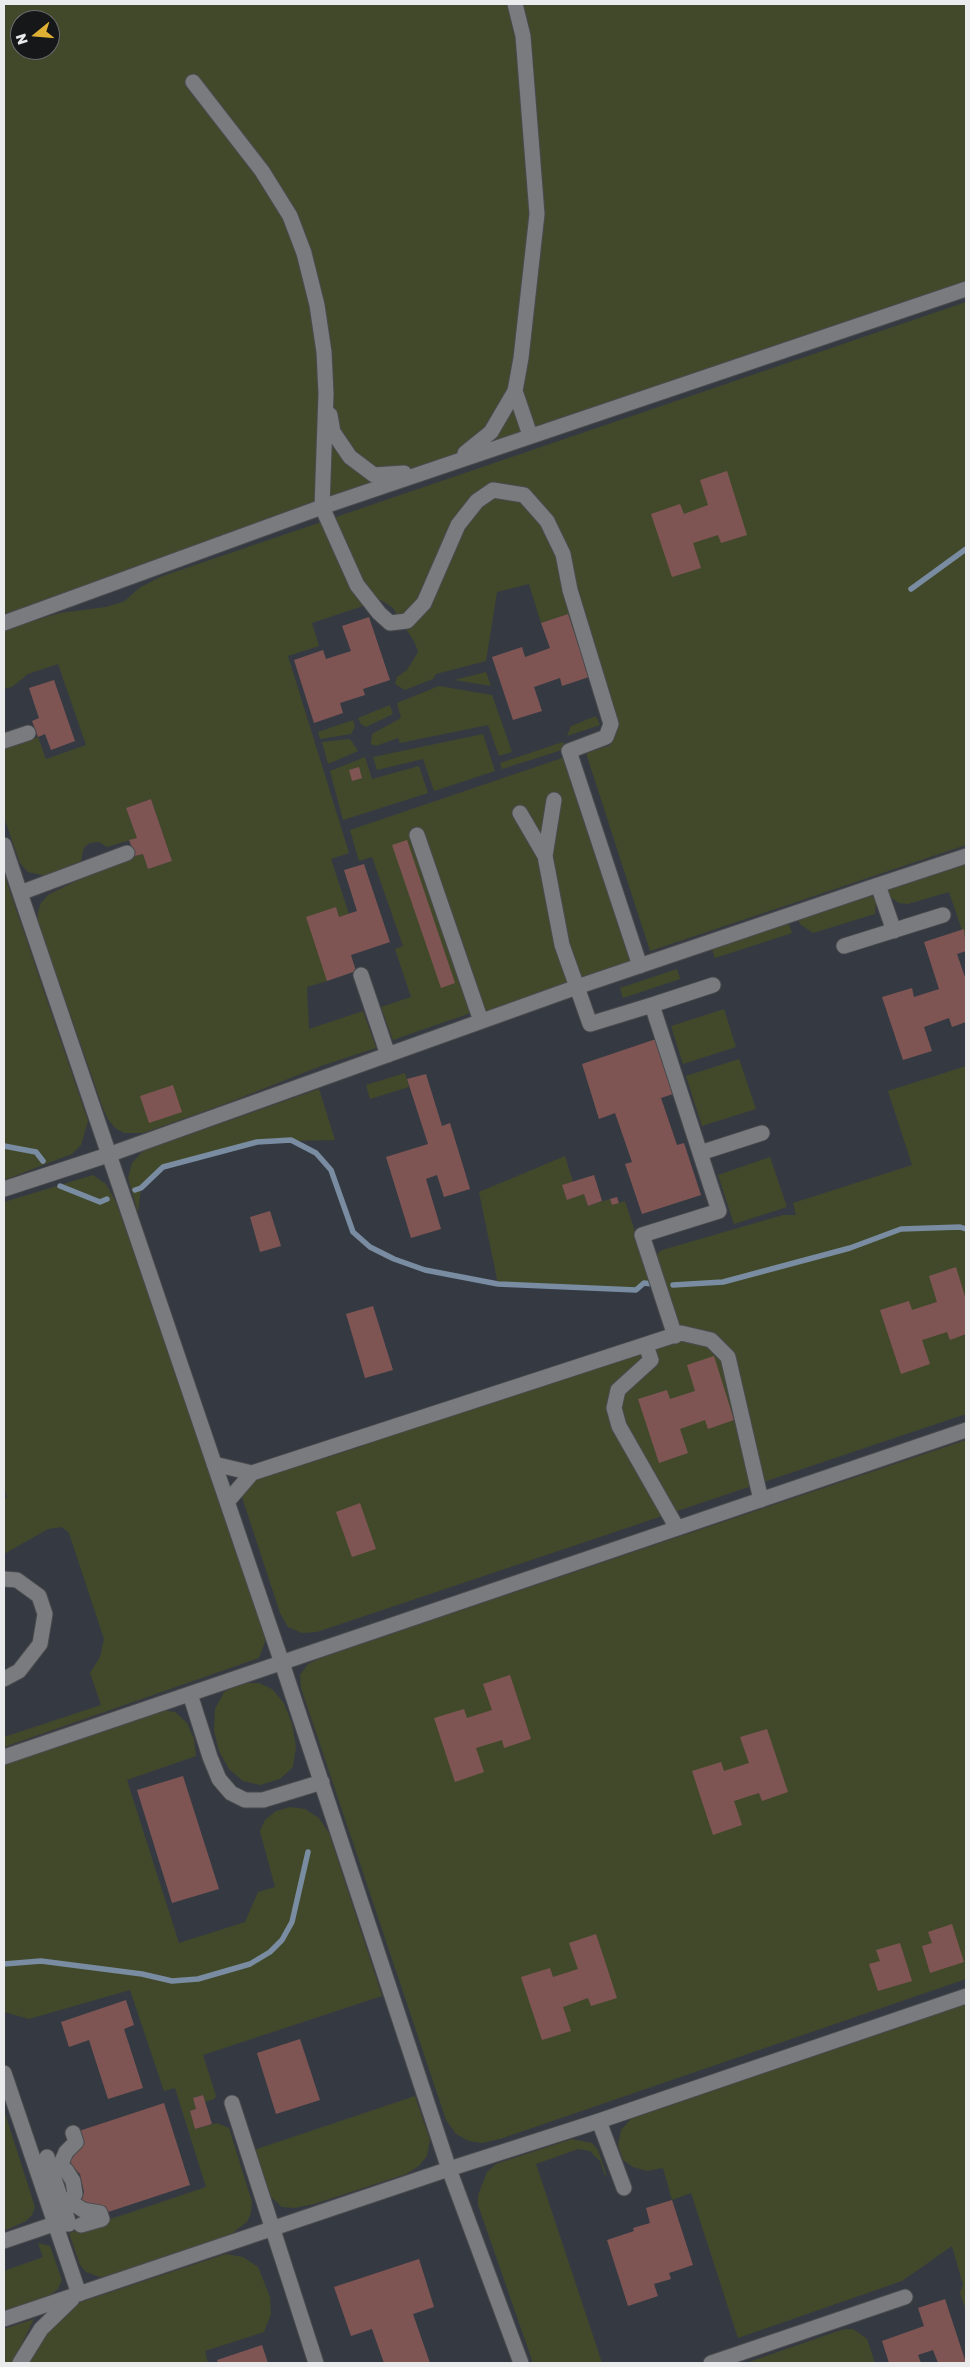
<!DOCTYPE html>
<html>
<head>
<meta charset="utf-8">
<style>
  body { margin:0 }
  #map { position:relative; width:970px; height:2367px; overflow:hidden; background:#2d2f32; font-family:"Golos Text",sans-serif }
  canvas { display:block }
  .frame { position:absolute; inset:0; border:5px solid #eaebed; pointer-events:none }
  .north { position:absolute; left:10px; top:10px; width:50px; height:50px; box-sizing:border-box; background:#161719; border:1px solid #6b6c6e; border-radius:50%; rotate:253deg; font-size:14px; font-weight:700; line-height:20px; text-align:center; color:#eaebed }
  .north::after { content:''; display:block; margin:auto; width:18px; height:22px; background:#e0b034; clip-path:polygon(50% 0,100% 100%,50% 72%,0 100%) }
</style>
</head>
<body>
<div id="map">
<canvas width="970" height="2367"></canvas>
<div class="frame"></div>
<div class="north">N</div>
</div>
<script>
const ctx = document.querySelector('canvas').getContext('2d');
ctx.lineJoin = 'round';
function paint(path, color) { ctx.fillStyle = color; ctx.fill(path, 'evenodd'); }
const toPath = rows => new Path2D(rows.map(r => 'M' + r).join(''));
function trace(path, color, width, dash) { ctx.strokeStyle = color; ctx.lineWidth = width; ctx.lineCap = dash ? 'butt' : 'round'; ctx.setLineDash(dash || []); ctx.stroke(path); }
paint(toPath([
  [4,4,966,4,966,2363,4,2363],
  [20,20,50,20,50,50,20,50]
]), '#353a42');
paint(toPath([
  [4,4,966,4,966,289,4,623],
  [20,20,50,20,50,50,20,50],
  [966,302,966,845,650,951,586,753,611,745,568,614,541,623,529,584,497,592,486,661,436,674,433,679,405,690,395,684,397,677,407,670,418,652,415,643,393,608,381,600,312,623,319,646,288,656,349,853,331,859,349,914,339,917,336,908,327,981,307,987,309,1029,363,1011,376,1048,321,1066,222,1105,143,1133,124,1133,115,1128,108,1119,103,1108,38,922,38,912,41,903,48,895,84,877,135,856,143,854,148,869,172,861,151,799,126,808,137,838,107,847,99,842,90,843,84,847,81,861,70,868,45,876,28,872,20,863,4,817,4,749,38,737,46,759,86,745,58,664,28,674,12,687,4,689,4,630,60,613,106,607,125,601,139,588,160,577],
  [486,672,491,686,454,680],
  [439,686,492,695,512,752,499,756,488,725,400,743,398,738,376,746,371,744,372,734,401,718,397,703],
  [390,705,393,714,366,727,361,724,358,718],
  [596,716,600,725,567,736,571,726],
  [353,720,355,727,351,734,320,739,318,732],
  [483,734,495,771,434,791,423,759,377,770,373,757],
  [350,739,358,751,328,764,322,742],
  [563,742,565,749,502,769,500,763],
  [365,757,372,779,419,766,428,793,343,820,330,771],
  [565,757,632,961,484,1014,482,1009,393,1040,381,1007,411,997,395,949,403,946,372,857,359,861,350,830],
  [966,861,966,942,949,892,908,904,899,903,888,896,888,890,892,886],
  [4,874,88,1121,81,1145,72,1154,4,1180],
  [869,895,876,899,875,914,813,933,800,924,797,918],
  [788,921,792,933,715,958,711,946],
  [677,969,680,979,623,998,620,988],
  [724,1009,736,1047,683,1064,671,1026],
  [739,1059,756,1109,702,1126,686,1076],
  [966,1066,966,1414,317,1632,302,1633,288,1627,280,1613,241,1494,254,1480,363,1446,359,1433,676,1326,655,1262,657,1254,662,1250,783,1215,796,1215,793,1203,912,1165,888,1091],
  [405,1073,409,1087,370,1099,366,1085],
  [319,1089,335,1140,257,1142,163,1167,141,1188,138,1213,128,1178,132,1163,143,1151],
  [565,1156,573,1182,567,1200,584,1194,588,1206,610,1199,612,1205,625,1201,652,1284,644,1283,636,1290,498,1284,479,1192],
  [770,1157,787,1207,734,1224,718,1175],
  [93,1175,106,1184,116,1202,264,1627,265,1642,259,1658,4,1747,4,1737,101,1705,90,1673,100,1657,104,1639,69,1533,62,1527,48,1529,4,1554,4,1499,7,1498,4,1486,4,1202],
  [966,1440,966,1979,500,2139,482,2143,469,2141,456,2134,446,2120,301,1688,300,1675,308,1664,323,1657],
  [241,1683,259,1683,272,1689,284,1703,292,1724,296,1747,293,1767,280,1779,260,1785,243,1781,229,1769,219,1751,214,1731,215,1709,224,1692],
  [160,1710,175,1712,187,1723,194,1739,196,1756,127,1780,179,1943,245,1922,258,1892,275,1887,260,1831,265,1820,276,1811,290,1807,305,1809,319,1818,329,1833,382,1996,203,2055,216,2096,214,2099,205,2102,203,2095,193,2098,196,2109,190,2111,195,2129,217,2123,229,2128,252,2202,251,2213,247,2222,230,2235,109,2276,100,2277,86,2272,80,2265,69,2233,206,2187,175,2088,164,2091,130,1990,29,2019,4,2012,4,1765],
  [966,2004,966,2311,960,2293,963,2285,952,2246,902,2281,738,2338,691,2193,672,2200,663,2168,647,2171,633,2167,623,2160,618,2145,621,2130,631,2119],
  [415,2096,430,2140,427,2156,419,2166,406,2174,314,2204,295,2208,282,2207,271,2197,254,2150],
  [4,2110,35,2207,32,2215,26,2221,6,2230,4,2225],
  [572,2139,592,2143,598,2150,606,2174,605,2176,600,2161,590,2151,578,2149,536,2164,602,2363,533,2363,478,2205,478,2195,487,2172,496,2164],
  [38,2243,50,2246,62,2280,58,2289,48,2296,4,2311,4,2271,43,2257],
  [226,2254,243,2257,258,2267,270,2297,271,2314,264,2332,205,2351,208,2363,29,2363,43,2339,59,2320,81,2302],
  [34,2319,12,2363,4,2363,4,2329],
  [844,2329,853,2329,867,2339,875,2363,746,2363]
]), '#42492b');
trace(toPath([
  [911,589,966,549],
  [4,1146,36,1152,43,1161],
  [60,1186,100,1202,107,1199],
  [135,1190,141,1188,163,1167,257,1142,291,1140,316,1153,331,1170,353,1232,370,1247,394,1259,425,1270,498,1284,636,1290,644,1283,652,1284],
  [673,1285,723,1282,850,1248,901,1229,960,1227,966,1229],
  [4,1964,41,1961,142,1974,172,1981,198,1979,250,1964,270,1952,282,1940,292,1922,308,1852]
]), '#798ca1', 5.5);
paint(toPath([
  [727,471,747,535,721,543,718,535,693,543,701,568,672,577,651,514,680,504,684,514,708,505,700,480],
  [568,614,589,677,562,686,560,678,534,687,542,711,513,720,492,657,522,647,525,657,550,648,541,623],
  [369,617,390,680,363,689,365,695,340,703,343,713,314,723,294,660,323,650,326,659,351,651,342,626],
  [54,680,75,741,51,750,45,734,38,737,32,721,39,718,29,688],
  [359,767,362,778,352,781,349,770],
  [151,799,172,861,148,869,143,854,135,856,129,840,137,838,126,808],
  [407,840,455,983,441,988,392,845],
  [364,864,390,942,351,955,356,971,327,981,306,917,336,907,339,917,357,911,344,870],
  [964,929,966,951,957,954,966,980,966,1022,952,1027,949,1018,924,1027,932,1051,903,1060,882,997,912,988,914,997,939,989,924,942],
  [656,1039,673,1094,661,1098,677,1145,684,1143,701,1195,642,1214,625,1164,632,1162,615,1113,599,1119,582,1064],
  [426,1074,442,1126,450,1123,470,1189,444,1197,437,1175,426,1179,441,1229,411,1238,386,1157,428,1144,407,1079],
  [173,1085,182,1112,149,1123,140,1096],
  [594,1175,602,1201,588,1206,584,1194,567,1200,562,1185],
  [617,1197,619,1203,612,1205,610,1199],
  [270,1211,281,1246,260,1252,250,1217],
  [956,1267,966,1300,966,1334,950,1340,947,1332,922,1340,930,1364,901,1374,880,1310,909,1301,912,1310,937,1302,929,1276],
  [373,1306,393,1370,365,1378,346,1314],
  [714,1356,734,1420,708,1429,705,1420,680,1429,688,1453,659,1463,638,1399,667,1390,670,1399,695,1391,687,1365],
  [360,1503,376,1549,352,1557,336,1512],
  [510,1675,531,1739,504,1748,502,1740,476,1748,484,1772,455,1782,434,1718,464,1709,467,1718,492,1710,483,1684],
  [767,1729,788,1792,762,1801,759,1793,734,1801,742,1825,713,1835,692,1771,721,1762,724,1771,749,1763,740,1737],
  [183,1776,219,1889,172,1903,137,1790],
  [952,1924,964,1962,930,1973,922,1946,932,1943,928,1932],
  [596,1934,617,1998,591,2006,588,1998,563,2007,571,2031,542,2040,521,1977,550,1968,553,1977,578,1969,569,1943],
  [900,1943,912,1981,878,1991,869,1964,880,1961,876,1950],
  [126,2000,134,2025,124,2029,143,2088,108,2099,89,2040,69,2047,61,2022],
  [300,2039,320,2100,276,2114,257,2053],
  [203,2095,212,2124,195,2129,190,2111,196,2109,193,2098],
  [164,2103,190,2185,105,2213,80,2206,84,2192,80,2174,67,2161,79,2131],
  [672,2200,693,2265,669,2273,671,2279,654,2284,658,2296,628,2306,607,2240,634,2231,633,2228,650,2223,646,2208],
  [419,2259,434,2307,413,2314,430,2363,384,2363,372,2329,351,2336,334,2287],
  [945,2299,966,2363,938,2363,933,2350,918,2355,921,2363,889,2363,882,2341,924,2326,918,2308],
  [262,2345,268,2363,218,2363,217,2360]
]), '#7f5554');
const minor = toPath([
  [193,82,262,171,290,216,304,253,317,305,324,352,326,394,322,507,357,585,379,613,390,623,407,621,424,603,458,525,477,501,493,490,524,495,547,521,563,554,570,590,611,724,606,737,569,751,640,966],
  [515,391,530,435],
  [330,415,333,432,350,457,374,475,404,473],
  [465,453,491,432,515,391,521,358,537,214,523,36,515,4],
  [4,623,322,507,966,289],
  [4,741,28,733],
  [520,813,545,856],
  [417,835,481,1021],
  [4,845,20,893],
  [127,853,20,893,282,1663,449,2169,521,2363],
  [894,931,878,885,966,856],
  [844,946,943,915],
  [361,975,388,1055],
  [713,985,652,1005,700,1153,762,1133],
  [652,1005,590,1024,577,987,878,885],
  [4,1189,108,1155,577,987,562,945,545,856,554,800],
  [675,1336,642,1235,719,1211,700,1153],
  [646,1345,651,1360,618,1390,614,1408,619,1426,677,1528],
  [214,1464,252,1473],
  [227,1502,252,1473,681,1333,711,1340,728,1357,761,1500],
  [4,1579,17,1580,39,1596,45,1614,40,1644,19,1671,4,1679],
  [190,1694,210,1757,219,1779,231,1793,245,1800,263,1800,322,1782],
  [4,1757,966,1430],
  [4,2073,79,2294],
  [232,2103,316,2363],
  [599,2121,624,2188],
  [49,2164,66,2170,73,2181,75,2194,64,2209],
  [60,2166,66,2152,76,2142,73,2133],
  [71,2202,83,2210,100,2213,102,2219,81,2225],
  [4,2241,54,2224,69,2224,47,2157],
  [4,2319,449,2169,599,2121,966,1996],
  [20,2363,41,2329,72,2299],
  [711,2363,905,2297]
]);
trace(minor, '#494a4d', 17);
trace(minor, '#797b7f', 15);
</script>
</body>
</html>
